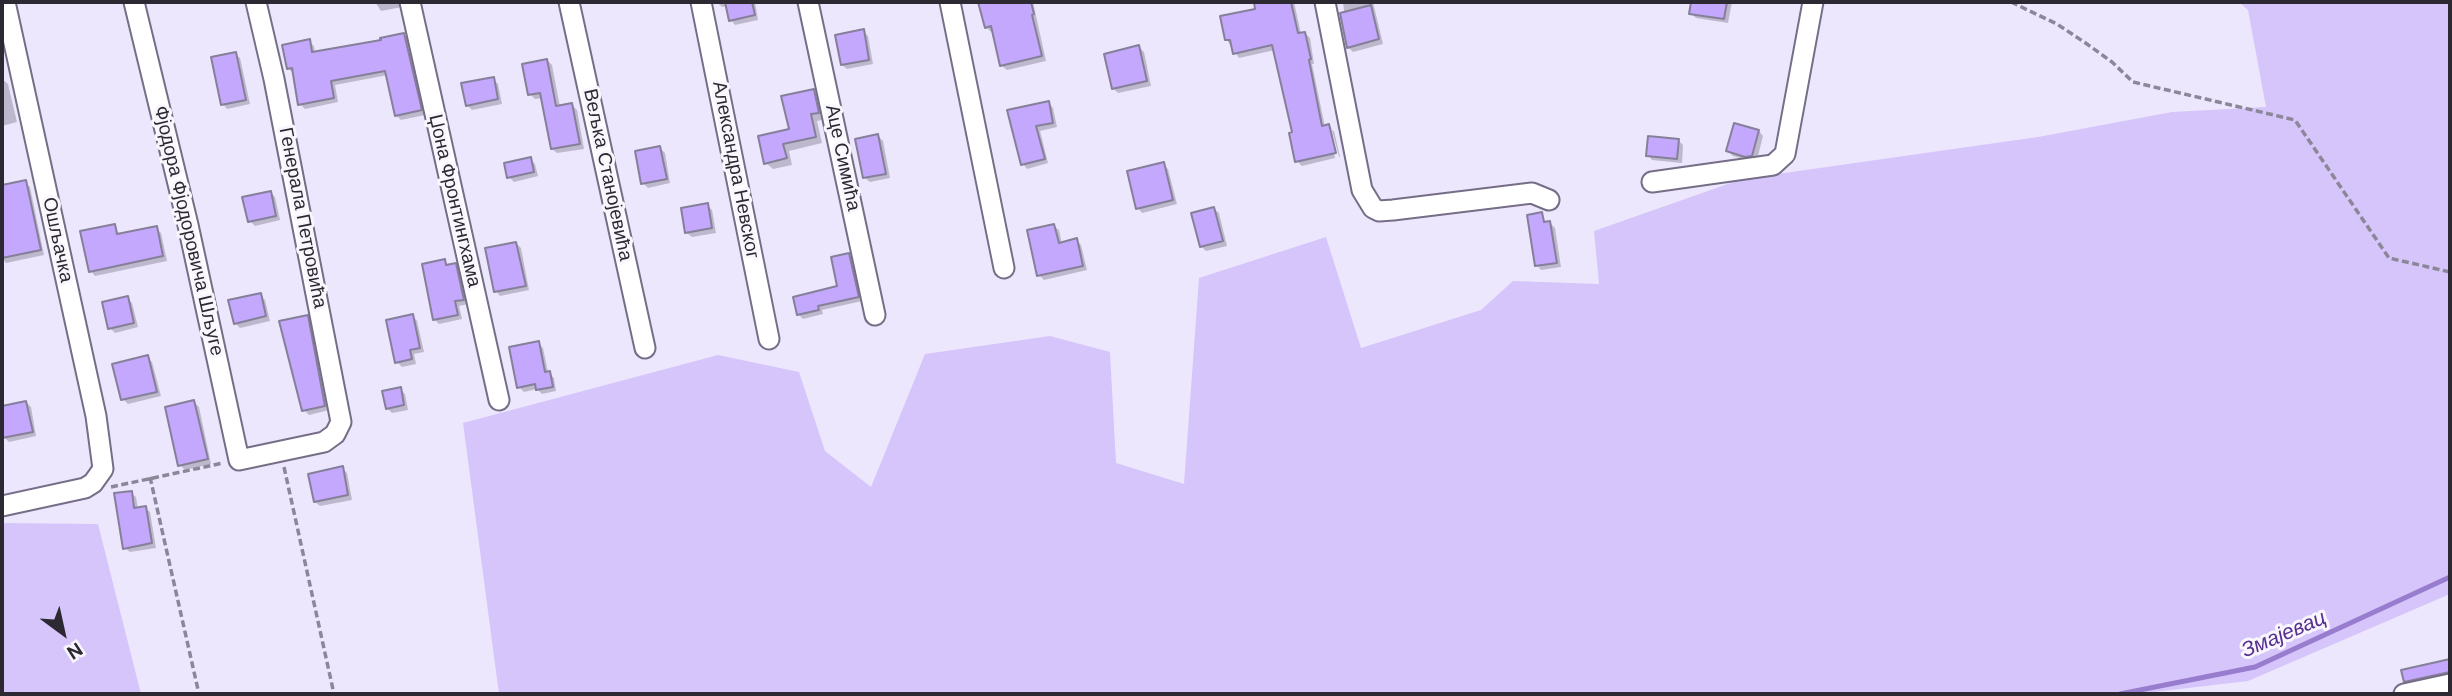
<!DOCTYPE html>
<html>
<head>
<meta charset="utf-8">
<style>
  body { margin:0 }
  #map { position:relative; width:2452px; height:696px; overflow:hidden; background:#ede7fe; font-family:"DM Sans",sans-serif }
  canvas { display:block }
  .frame { position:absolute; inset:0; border:4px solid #2c2933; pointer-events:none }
  .north { position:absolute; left:28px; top:598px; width:70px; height:70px; -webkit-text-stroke:5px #f9f7fd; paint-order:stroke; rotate:147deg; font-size:19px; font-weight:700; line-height:28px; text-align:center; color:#2c2933 }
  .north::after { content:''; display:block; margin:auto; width:24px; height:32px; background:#2c2933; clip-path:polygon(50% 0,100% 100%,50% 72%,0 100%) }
</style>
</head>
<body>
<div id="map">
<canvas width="2452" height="696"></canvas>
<div class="frame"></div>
<div class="north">N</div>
</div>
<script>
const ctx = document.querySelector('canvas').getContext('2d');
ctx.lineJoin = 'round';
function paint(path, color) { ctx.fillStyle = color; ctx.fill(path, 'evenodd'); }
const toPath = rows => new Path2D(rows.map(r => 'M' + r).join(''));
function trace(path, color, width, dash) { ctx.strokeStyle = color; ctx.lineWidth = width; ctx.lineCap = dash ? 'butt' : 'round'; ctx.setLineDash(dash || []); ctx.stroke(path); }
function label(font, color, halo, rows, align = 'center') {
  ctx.font = font + ' "DM Sans",sans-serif'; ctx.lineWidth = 6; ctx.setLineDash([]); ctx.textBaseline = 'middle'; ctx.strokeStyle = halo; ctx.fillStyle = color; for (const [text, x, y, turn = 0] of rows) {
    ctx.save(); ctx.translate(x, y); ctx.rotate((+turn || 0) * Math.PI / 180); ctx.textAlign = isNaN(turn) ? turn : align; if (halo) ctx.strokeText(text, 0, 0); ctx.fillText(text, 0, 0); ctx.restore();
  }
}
paint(toPath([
  [2239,2,2450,2,2450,594,2248,681,2137,694,499,694,463,423,718,355,799,372,825,451,871,487,925,354,1050,336,1110,352,1116,463,1184,484,1199,278,1326,237,1361,348,1481,310,1513,281,1599,284,1594,231,1742,179,2038,137,2172,112,2266,107,2248,10],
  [2,523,98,524,141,694,2,694]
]), '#d5c5fb');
paint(toPath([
  [375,2,401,2,402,7,381,11],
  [717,2,755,2,758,20,735,25,731,20,728,6,722,7],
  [980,2,1033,2,1046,61,1007,70,1002,66,994,31,991,32,986,27],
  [1255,2,1294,2,1301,34,1305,33,1310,38,1314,64,1312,64,1325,127,1329,126,1332,129,1329,129,1335,158,1302,166,1297,161,1294,134,1275,50,1239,58,1227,40,1257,10],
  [1343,2,1373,2,1383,44,1353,52,1348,47],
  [1693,2,1732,2,1728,23,1696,18,1691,13],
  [863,31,868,36,873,64,847,69,842,65],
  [404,35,409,40,425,115,401,120,396,115,388,75,335,85,338,102,305,109,300,104,293,73,288,68,309,41,314,46,315,53,383,42],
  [1139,47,1144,52,1151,86,1118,93,1114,89],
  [235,54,240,58,250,104,227,109,223,104],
  [547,60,552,65,560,107,572,105,577,110,584,149,557,153,552,149,543,98,535,99,530,94],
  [2,79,8,84,17,122,2,126],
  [493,79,498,84,502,104,472,110,467,105],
  [813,91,820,97,825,119,817,121,822,143,789,151,792,165,773,169,766,163,791,130],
  [1049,103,1053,108,1057,127,1040,131,1048,163,1027,169,1023,164,1009,111],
  [1332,130,1334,131,1340,157,1339,157],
  [1759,131,1763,136,1757,160,1751,161,1733,156,1728,151],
  [878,136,883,141,890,178,870,182,865,178],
  [1679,141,1683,145,1682,163,1652,160,1648,155],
  [660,148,665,153,670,183,648,188,643,183],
  [530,159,535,164,538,176,514,182,509,177],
  [1163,164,1168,169,1177,204,1142,213,1138,208],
  [25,182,30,187,44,255,6,263,2,258,2,187],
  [270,192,275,197,280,220,255,226,250,221],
  [707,205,712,210,716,233,692,237,687,233],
  [1214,209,1219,213,1227,246,1206,251,1201,246],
  [1541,214,1547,224,1550,223,1555,228,1561,267,1541,270,1537,265],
  [114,226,120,235,156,228,161,233,167,261,95,276,91,271],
  [1054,226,1059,230,1062,244,1076,240,1081,245,1087,270,1044,280,1039,275],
  [516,243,521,248,529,290,500,296,496,291],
  [849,255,853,260,862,301,822,310,823,314,803,319,799,315,795,298,839,287],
  [444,261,449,266,455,265,460,269,468,304,459,306,462,319,439,324,434,319],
  [260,295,265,300,270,321,240,328,235,323],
  [127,298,132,303,138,327,115,333,110,328],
  [307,316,312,321,329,410,309,415,304,410],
  [413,316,417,321,424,352,414,354,416,364,402,367,397,362],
  [538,343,543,348,548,372,554,378,556,391,542,394,537,389,524,392,519,387],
  [147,357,152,362,161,396,128,404,123,399],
  [400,389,405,394,408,410,392,413,387,408],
  [26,402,31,407,36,436,9,442,4,437,2,408],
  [194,402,199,407,211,464,185,470,180,465],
  [342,468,347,473,352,500,320,506,315,502],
  [131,493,136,497,138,509,145,508,150,512,156,548,130,552,125,548],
  [2450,661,2450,677,2410,685,2405,681,2403,671]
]), '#0003');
trace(toPath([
  [2120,694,2255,667,2450,577]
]), '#987dcf', 5);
const building = toPath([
  [725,2,752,2,755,15,729,21,725,2],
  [978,2,1031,2,1034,14,1032,15,1042,56,1000,66,991,26,985,28,978,2],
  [1254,2,1291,2,1298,33,1305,32,1311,59,1309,60,1322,126,1329,124,1336,153,1295,162,1289,133,1292,132,1272,45,1233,54,1230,40,1225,40,1220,16,1255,9,1254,2],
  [1691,2,1727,2,1724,19,1689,14,1691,2],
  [1371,5,1379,39,1347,48,1340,13,1371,5],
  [864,29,869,60,841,65,835,35,864,29],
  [404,33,422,110,395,116,385,71,331,81,334,98,298,105,292,68,287,69,282,45,310,39,312,52,381,40,380,38,404,33],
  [1139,45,1147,81,1112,89,1104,54,1139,45],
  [236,52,246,100,221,105,211,57,236,52],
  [547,59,556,106,572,103,580,144,551,149,540,93,528,95,522,64,547,59],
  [494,77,498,99,466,106,461,83,494,77],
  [814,89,819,113,811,114,816,137,783,144,787,158,764,164,758,136,789,129,781,96,814,89],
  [1049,101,1053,123,1036,126,1045,159,1021,165,1007,110,1049,101],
  [1734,123,1759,130,1752,156,1745,157,1726,151,1734,123],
  [878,134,886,174,863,178,855,139,878,134],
  [1648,136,1679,139,1677,159,1646,156,1648,136],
  [660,146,667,179,641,184,635,151,660,146],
  [531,157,534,172,507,178,504,163,531,157],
  [1164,162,1173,200,1136,209,1127,171,1164,162],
  [26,180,41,250,2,258,2,185,26,180],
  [271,191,276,216,248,222,242,197,271,191],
  [708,203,712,228,685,233,681,208,708,203],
  [1214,207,1223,241,1200,247,1191,213,1214,207],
  [1542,212,1544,222,1550,221,1557,263,1535,266,1527,215,1542,212],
  [115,224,117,234,157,226,163,256,89,272,80,231,115,224],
  [1054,224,1059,243,1077,238,1083,266,1037,276,1027,230,1054,224],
  [516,242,526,286,494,292,485,248,516,242],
  [849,253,859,297,818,306,819,310,797,315,793,297,837,286,831,257,849,253],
  [445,259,446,265,456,263,464,300,455,301,458,315,433,320,422,264,445,259],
  [261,293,266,316,234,324,228,300,261,293],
  [128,296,134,323,108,329,102,302,128,296],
  [413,314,420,348,410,350,412,359,395,363,386,320,413,314],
  [308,315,325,406,302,411,279,321,308,315],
  [539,341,545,372,550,371,553,387,536,390,535,384,517,388,509,347,539,341],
  [148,355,157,392,121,400,112,364,148,355],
  [401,387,404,405,386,409,382,391,401,387],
  [194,400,208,459,178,466,165,407,194,400],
  [26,401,33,432,2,438,2,406,26,401],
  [343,466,348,495,314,502,308,474,343,466],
  [132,491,134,508,146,506,152,543,123,549,114,493,132,491],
  [2450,659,2450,672,2404,682,2401,670,2450,659]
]);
paint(building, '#c3a8fd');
trace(building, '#867f99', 2);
const minor = toPath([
  [134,2,188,225,239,460,324,442,335,434,341,422,274,79,256,2],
  [410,2,499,400],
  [569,2,645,348],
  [701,2,769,339],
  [808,2,875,315],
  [950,2,1004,268],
  [1325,2,1362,190,1373,208,1379,211,1393,210,1532,193,1549,200],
  [1652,182,1773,165,1785,154,1813,2],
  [2,506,85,488,93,483,103,469,96,416,5,2],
  [2404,694,2450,684]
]);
trace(minor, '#756e86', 23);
trace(toPath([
  [2011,2,2057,24,2087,44,2112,62,2133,82,2295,120,2389,258,2450,272],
  [284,467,334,694],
  [150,477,199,694],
  [111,487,223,463]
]), '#8c8798', 3.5, [7, 3.5]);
trace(minor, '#fff', 19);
label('19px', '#2c2933', '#f9f7fd', [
  ["Аце Симића",842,158,78],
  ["Александра Невског",735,170,79],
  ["Вељка Станојевића",607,175,78],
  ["Џона Фронтингхама",454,201,77],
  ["Генерала Петровића",302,218,79],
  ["Фјодора Фјодоровича Шљуге",188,231,77],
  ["Ошљачка",57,240,78]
]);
label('italic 21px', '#572f90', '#f9f7fd', [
  ["Змајевац",2284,635,-23]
]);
</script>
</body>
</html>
